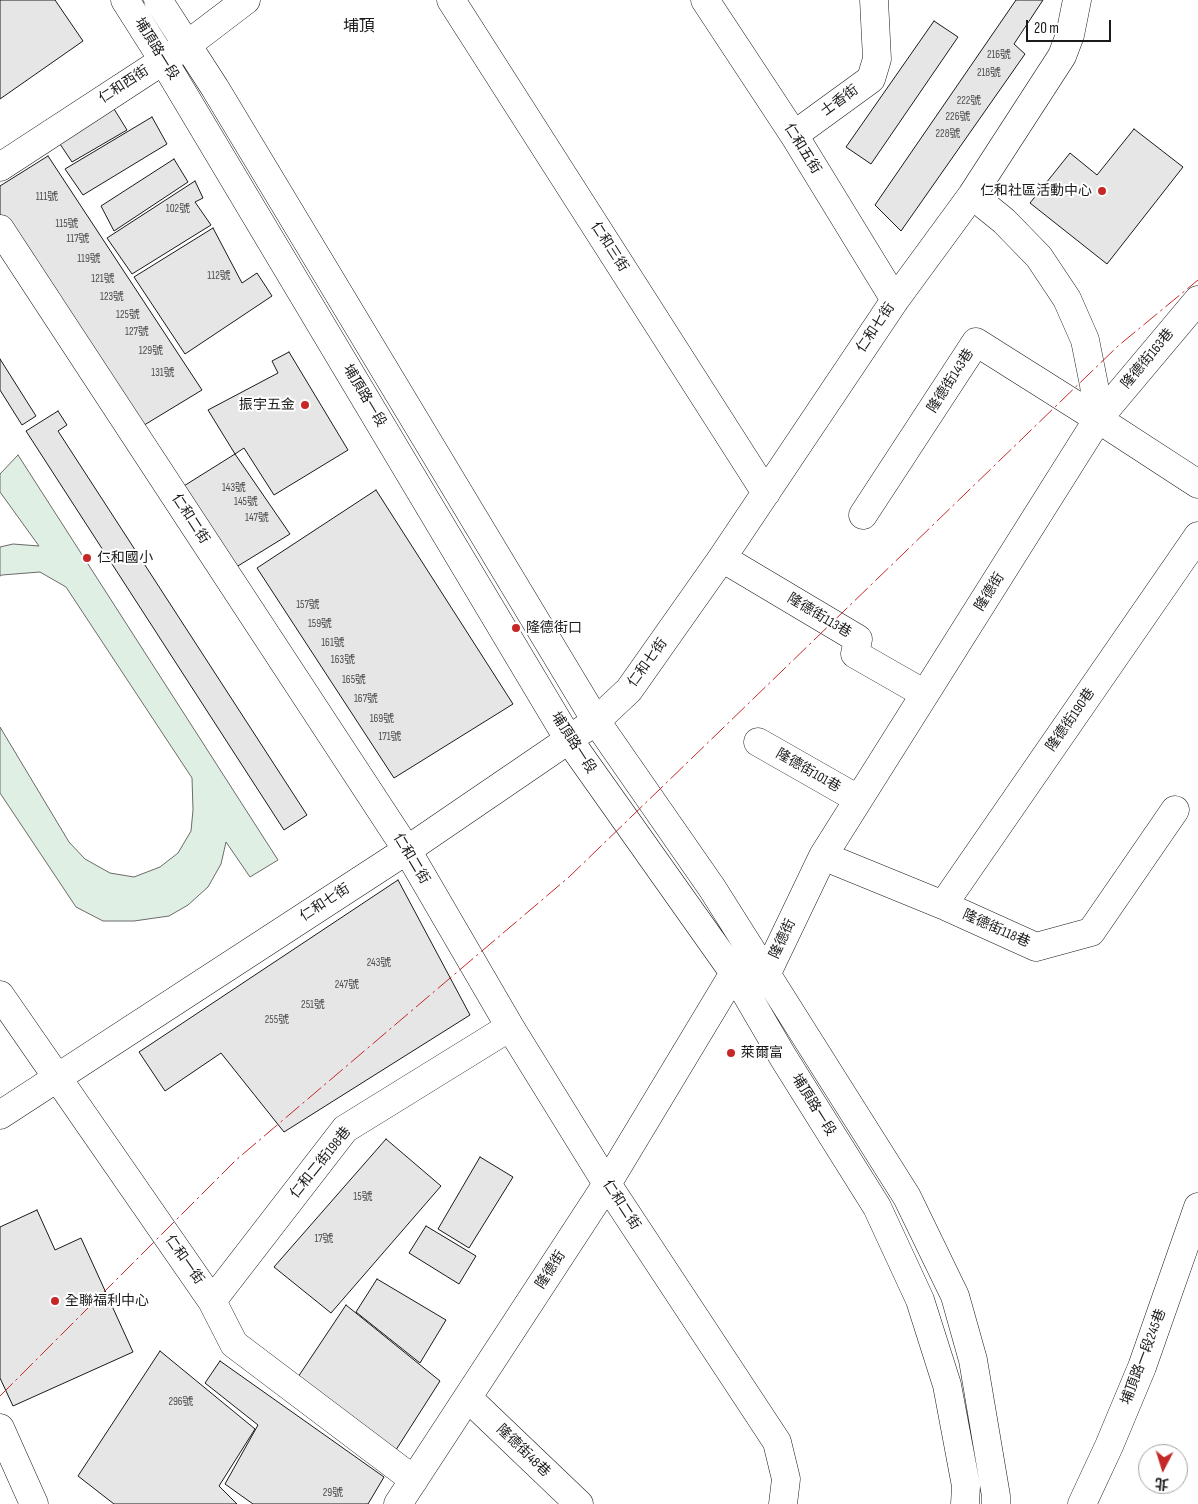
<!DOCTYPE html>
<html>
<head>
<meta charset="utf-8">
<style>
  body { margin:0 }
  #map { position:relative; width:1198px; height:1504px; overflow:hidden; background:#fff; font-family:"Sofia Sans Condensed","Noto Sans TC",sans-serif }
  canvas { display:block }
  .north { position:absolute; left:1138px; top:1444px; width:50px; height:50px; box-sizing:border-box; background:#fff; border:1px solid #a3a3a3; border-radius:50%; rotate:185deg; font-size:14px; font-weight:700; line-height:20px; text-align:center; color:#1a1a1a }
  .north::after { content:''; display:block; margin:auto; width:18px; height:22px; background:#c62828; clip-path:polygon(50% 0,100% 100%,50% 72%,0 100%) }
  .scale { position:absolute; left:1026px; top:20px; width:85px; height:22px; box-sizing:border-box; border:2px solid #1a1a1a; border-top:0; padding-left:6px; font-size:15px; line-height:18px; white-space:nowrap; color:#1a1a1a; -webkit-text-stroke:4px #fff; paint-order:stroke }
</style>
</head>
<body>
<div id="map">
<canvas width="1198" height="1504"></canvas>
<div class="north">北</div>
<div class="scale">20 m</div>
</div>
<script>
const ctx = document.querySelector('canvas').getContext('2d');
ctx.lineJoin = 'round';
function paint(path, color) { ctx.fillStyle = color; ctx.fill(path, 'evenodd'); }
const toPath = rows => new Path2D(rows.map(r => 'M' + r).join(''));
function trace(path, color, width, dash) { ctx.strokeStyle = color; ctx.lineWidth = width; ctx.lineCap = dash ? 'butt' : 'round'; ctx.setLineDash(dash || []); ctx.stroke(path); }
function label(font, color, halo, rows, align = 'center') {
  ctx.font = font + ' "Sofia Sans Condensed","Noto Sans TC",sans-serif'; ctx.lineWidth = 4; ctx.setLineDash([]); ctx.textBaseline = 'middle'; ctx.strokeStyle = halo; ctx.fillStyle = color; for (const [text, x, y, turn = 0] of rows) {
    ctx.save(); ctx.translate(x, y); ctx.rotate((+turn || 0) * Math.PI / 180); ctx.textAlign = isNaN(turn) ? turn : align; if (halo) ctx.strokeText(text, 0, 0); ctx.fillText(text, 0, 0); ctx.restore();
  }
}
const green = toPath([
  [18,455,278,860,250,877,226,842,221,864,208,887,188,905,169,916,134,921,103,921,76,907,0,793,0,727,69,842,85,859,110,873,134,877,160,867,178,853,191,831,193,810,192,778,66,587,40,572,2,575,0,576,0,547,13,544,39,546,0,492,0,474,18,455]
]);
paint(green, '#e0efe3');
trace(green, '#6a6a6a', 1);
const building = toPath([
  [0,0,55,0,83,41,0,99,0,0],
  [1016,0,1043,0,1014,44,1025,54,901,231,875,205,1016,0],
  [934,21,958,37,871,164,846,147,934,21],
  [111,104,127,130,72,162,56,138,111,104],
  [152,117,167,144,83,195,65,169,152,117],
  [1134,129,1183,167,1107,264,1030,203,1070,153,1097,175,1134,129],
  [48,156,202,390,141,427,0,215,0,186,48,156],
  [174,159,188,182,114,231,101,206,174,159],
  [195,181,203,198,195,202,211,225,132,274,107,238,195,181],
  [213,228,242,283,257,273,272,296,185,354,134,277,213,228],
  [289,352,348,450,274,495,244,448,235,454,208,410,278,373,272,361,289,352],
  [0,359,36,416,22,425,0,390,0,359],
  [58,411,67,425,58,431,307,815,284,830,26,431,58,411],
  [235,454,290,534,233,569,179,489,235,454],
  [376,490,513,704,394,778,257,568,376,490],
  [398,880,470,1015,284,1132,221,1053,165,1091,139,1052,398,880],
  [386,1139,441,1186,331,1313,274,1267,386,1139],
  [480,1157,513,1177,469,1248,438,1229,480,1157],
  [37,1210,55,1250,81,1238,133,1352,13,1406,0,1378,0,1227,37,1210],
  [426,1226,476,1256,459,1284,409,1253,426,1226],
  [377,1279,446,1320,420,1363,356,1312,377,1279],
  [346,1305,440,1381,394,1453,296,1380,346,1305],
  [160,1351,255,1429,219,1486,237,1504,114,1504,78,1476,160,1351],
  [220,1361,384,1477,368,1504,253,1504,225,1484,258,1425,205,1383,220,1361]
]);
paint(building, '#e6e6e6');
trace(building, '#1a1a1a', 1);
const minor = toPath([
  [125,0,163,60,569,740,734,973,783,1057,877,1207,920,1300,947,1385,966,1486,965,1504],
  [158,0,215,88,596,721,712,888,907,1197,955,1296,973,1360,996,1496,996,1504],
  [451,0,766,493],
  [705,0,794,135,895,300],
  [794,135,871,79,877,59,874,0],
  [0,167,187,45,246,0],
  [0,229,407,850,510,1027,607,1184,777,1442,786,1479,783,1504],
  [1098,419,1198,300],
  [863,515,976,342,1098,419,1198,484],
  [722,558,858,639,855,654,925,694],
  [758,742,858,799],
  [823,856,943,905,1036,947,1091,932,1175,810],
  [943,905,1198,536],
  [0,995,212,1301,234,1344,414,1480],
  [0,1115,407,850,596,721,629,690,722,558,895,300,972,195,1062,56,1070,35,1077,0],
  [212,1301,345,1129,510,1027],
  [468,1398,579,1504],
  [398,1504,607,1184,734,973,766,975,823,856,1098,419,1094,385,1085,340,1067,299,1039,257,1004,221,972,195],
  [1082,1504,1109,1446,1142,1367,1198,1207]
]);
const major = toPath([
  [0,1428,34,1504]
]);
trace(minor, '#1a1a1a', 29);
trace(major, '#1a1a1a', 29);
trace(minor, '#fff', 28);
trace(major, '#fff', 28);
trace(toPath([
  [0,1396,236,1160,569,877,1118,346,1198,280]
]), '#c62828', 1, [18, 4, 2.5, 4]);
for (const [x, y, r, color] of [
  [1102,191,5,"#c62828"],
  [305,405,5,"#c62828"],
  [87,558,5,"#c62828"],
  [516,628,5,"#c62828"],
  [731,1053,5,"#c62828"],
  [55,1301,5,"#c62828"]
]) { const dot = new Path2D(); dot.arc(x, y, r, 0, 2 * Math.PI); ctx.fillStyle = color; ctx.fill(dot); trace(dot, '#fff', 2); }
label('11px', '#4d4d4d', null, [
  ["216號",999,55],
  ["218號",989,73],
  ["222號",969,101],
  ["226號",958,117],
  ["228號",948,134],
  ["111號",47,197],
  ["102號",178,209],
  ["115號",67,224],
  ["117號",78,239],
  ["119號",89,259],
  ["112號",219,276],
  ["121號",103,279],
  ["123號",112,297],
  ["125號",128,315],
  ["127號",137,332],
  ["129號",151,351],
  ["131號",163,373],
  ["143號",234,488],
  ["145號",246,502],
  ["147號",257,518],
  ["157號",308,605],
  ["159號",320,624],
  ["161號",333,643],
  ["163號",343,660],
  ["165號",354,680],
  ["167號",366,699],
  ["169號",382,719],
  ["171號",390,737],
  ["243號",379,963],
  ["247號",347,985],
  ["251號",313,1005],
  ["255號",277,1020],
  ["15號",363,1197],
  ["17號",324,1239],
  ["296號",181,1402],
  ["29號",333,1493]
]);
label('14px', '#1a1a1a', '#fff', [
  ["埔頂路一段",156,49,58],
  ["仁和西街",124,85,-33],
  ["士香街",840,101,-36],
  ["仁和五街",802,149,58],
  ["仁和三街",609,247,57],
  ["仁和七街",876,328,-56],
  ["隆德街163巷",1148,359,-50],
  ["隆德街143巷",951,381,-57],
  ["埔頂路一段",364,396,59],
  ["仁和二街",190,519,57],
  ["隆德街",990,592,-58],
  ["隆德街113巷",819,616,31],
  ["仁和七街",648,663,-54],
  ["隆德街190巷",1071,720,-55],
  ["埔頂路一段",573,743,57],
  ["隆德街101巷",808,771,30],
  ["仁和二街",411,859,59],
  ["仁和七街",325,903,-33],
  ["隆德街118巷",996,929,24],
  ["隆德街",783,939,-65],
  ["埔頂路一段",813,1105,58],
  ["仁和二街198巷",321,1163,-51],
  ["仁和二街",621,1205,57],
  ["仁和一街",184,1260,55],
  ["隆德街",551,1270,-57],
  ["埔頂路一段245巷",1144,1357,-69],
  ["隆德街48巷",523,1451,44]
]);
label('14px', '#1a1a1a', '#fff', [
  ["仁和社區活動中心",1092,191,"right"],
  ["振宇五金",295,405,"right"],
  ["仁和國小",97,558],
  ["隆德街口",526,628],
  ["萊爾富",741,1053],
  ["全聯福利中心",65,1301]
], 'left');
label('16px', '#1a1a1a', '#fff', [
  ["埔頂",359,27]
]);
</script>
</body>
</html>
